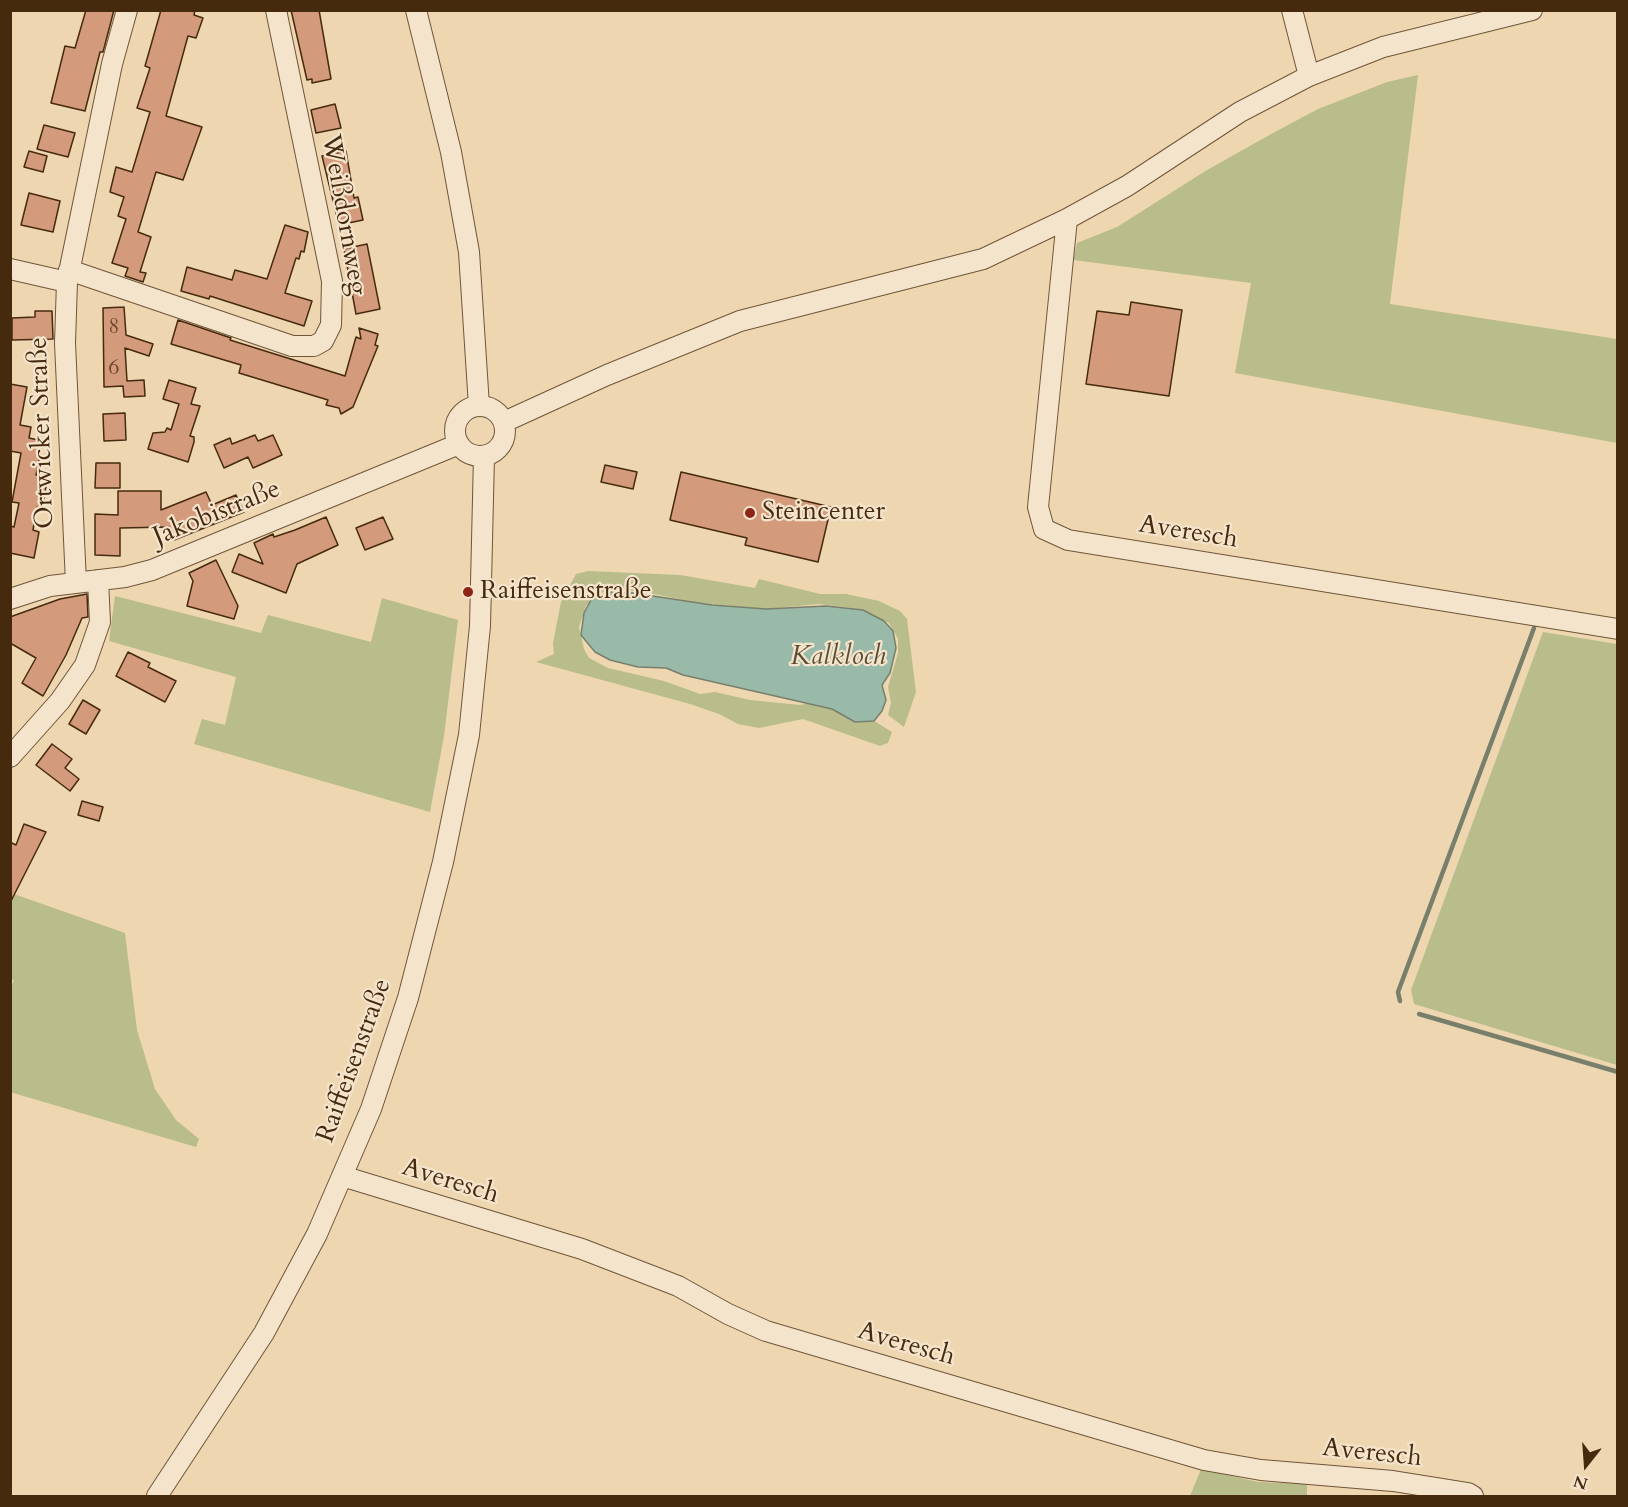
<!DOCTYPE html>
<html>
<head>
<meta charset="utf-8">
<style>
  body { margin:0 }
  #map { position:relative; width:1628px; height:1507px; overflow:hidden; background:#eed6b1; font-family:Cardo,serif }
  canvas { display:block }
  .frame { position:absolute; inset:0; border:12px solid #462a0e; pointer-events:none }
  .north { position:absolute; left:1556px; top:1435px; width:60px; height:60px; -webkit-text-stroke:4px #f4e4cc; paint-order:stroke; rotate:197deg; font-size:16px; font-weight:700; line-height:24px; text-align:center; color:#462a0e }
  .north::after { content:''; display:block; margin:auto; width:21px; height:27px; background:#462a0e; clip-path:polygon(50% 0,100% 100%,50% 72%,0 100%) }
</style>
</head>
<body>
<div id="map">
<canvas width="1628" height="1507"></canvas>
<div class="frame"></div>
<div class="north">N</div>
</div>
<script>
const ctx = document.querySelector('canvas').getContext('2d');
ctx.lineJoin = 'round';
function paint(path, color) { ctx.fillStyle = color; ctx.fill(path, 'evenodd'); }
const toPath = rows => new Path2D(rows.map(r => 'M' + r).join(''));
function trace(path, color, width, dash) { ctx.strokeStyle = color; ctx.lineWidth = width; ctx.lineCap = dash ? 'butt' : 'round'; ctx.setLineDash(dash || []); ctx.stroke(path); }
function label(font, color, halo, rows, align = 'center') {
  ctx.font = font + ' Cardo,serif'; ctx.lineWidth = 4.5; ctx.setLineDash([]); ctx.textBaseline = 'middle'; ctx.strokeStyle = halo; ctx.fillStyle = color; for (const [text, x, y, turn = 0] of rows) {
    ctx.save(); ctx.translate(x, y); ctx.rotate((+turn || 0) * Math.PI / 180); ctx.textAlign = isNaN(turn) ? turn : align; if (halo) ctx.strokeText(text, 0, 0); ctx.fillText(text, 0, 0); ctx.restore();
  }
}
paint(toPath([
  [1418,75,1390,304,1617,339,1617,443,1235,373,1251,283,1073,260,1077,243,1117,227,1207,170,1273,133,1318,109,1387,82],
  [588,571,680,575,755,588,759,579,820,594,846,594,879,601,900,611,907,619,916,692,904,727,888,715,891,703,888,687,898,653,898,639,889,623,851,608,819,604,766,609,698,603,644,592,611,589,596,595,586,606,579,627,584,649,589,658,608,668,664,681,700,694,715,692,750,700,800,705,823,700,871,719,892,732,888,743,880,746,803,719,759,728,738,724,719,714,690,704,536,662,554,654,553,643,561,602,576,574],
  [115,596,261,633,268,615,371,642,382,598,458,620,444,736,430,812,194,744,202,719,225,725,236,677,109,641],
  [1543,632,1617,644,1617,1065,1414,1004,1411,990],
  [11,893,125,933,137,1030,155,1089,176,1120,199,1139,196,1147,10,1092,10,989,14,980,10,979],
  [1201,1469,1258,1482,1307,1484,1307,1496,1190,1496]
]), '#b9bd8b');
const water = toPath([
  [609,592,633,593,712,605,766,609,826,606,863,610,884,621,893,631,896,648,890,673,882,685,886,700,882,711,874,721,855,722,832,709,683,675,666,668,638,667,610,660,595,652,581,635,584,613,592,598,609,592]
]);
paint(water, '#99b9a9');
trace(water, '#78806b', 1.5);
trace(toPath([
  [1400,1001,1398,992,1534,628],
  [1419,1014,1618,1072]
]), '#78806b', 4.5);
const building = toPath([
  [86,10,114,10,103,52,100,52,85,111,51,103,65,46,75,48,86,10],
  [161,10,195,10,194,15,203,18,196,38,188,36,166,116,202,127,183,180,156,172,138,232,151,237,140,272,146,273,143,282,125,276,128,268,112,263,126,219,118,216,124,197,110,192,116,167,132,172,150,112,137,108,150,68,145,66,161,10],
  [291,10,319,10,331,79,312,83,312,79,307,80,291,10],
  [335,104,341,128,316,133,311,110,335,104],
  [44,125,75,133,68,157,37,149,44,125],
  [29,151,47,156,43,172,24,167,29,151],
  [346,151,354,198,358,197,363,220,339,225,322,156,346,151],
  [29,193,60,201,53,232,21,225,29,193],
  [285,225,308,232,304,252,301,251,299,259,296,258,285,293,312,301,304,326,210,296,209,299,181,291,187,267,232,280,235,270,267,279,285,225],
  [367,244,380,309,356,314,344,249,367,244],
  [1131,302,1182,310,1169,396,1086,384,1097,311,1129,315,1131,302],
  [124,307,126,335,153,344,149,356,125,348,127,381,144,380,145,396,124,397,123,386,104,387,103,308,124,307],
  [35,311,52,311,53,339,12,340,12,318,35,317,35,311],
  [178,320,231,338,230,340,345,376,356,337,361,339,359,328,378,334,375,345,378,346,353,407,341,414,339,408,326,405,328,400,239,373,241,365,171,344,178,320],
  [169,380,196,388,191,404,200,406,190,436,194,437,194,442,188,462,148,449,153,433,165,432,167,428,171,430,179,404,163,399,169,380],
  [10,384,27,387,20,425,31,427,29,438,43,441,36,475,48,477,42,508,37,507,33,530,39,532,34,558,10,553,10,526,14,527,19,503,12,502,21,453,10,451,10,384],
  [125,413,126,440,104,441,103,414,125,413],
  [255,435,258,441,273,435,282,455,253,468,248,457,224,468,214,445,230,438,232,444,255,435],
  [96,463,120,463,120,488,95,488,96,463],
  [605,465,637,472,633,489,601,482,605,465],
  [681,472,831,507,818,562,745,545,747,538,670,520,681,472],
  [118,491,161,491,161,510,206,492,212,505,236,495,244,512,174,540,169,527,120,528,120,556,95,555,95,514,118,515,118,491],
  [326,517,338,545,297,564,286,593,232,572,239,554,263,564,254,543,273,534,274,537,295,530,326,517],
  [383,517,393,539,365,550,356,528,383,517],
  [216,560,238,606,234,619,187,606,193,581,189,573,216,560],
  [87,594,88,617,82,618,66,655,43,696,22,683,36,658,10,643,10,617,60,599,87,594],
  [128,652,150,663,148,667,176,681,165,702,116,676,128,652],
  [83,700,100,710,86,734,69,724,83,700],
  [52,744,72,759,65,768,79,779,70,791,36,765,52,744],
  [82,801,103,807,99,821,78,815,82,801],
  [24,824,46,832,10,903,10,842,16,845,24,824]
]);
paint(building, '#d49a7c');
trace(building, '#462a0e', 1.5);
const minor = toPath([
  [416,10,451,152,469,252,479,406],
  [1292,10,1309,76],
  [1067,219,1038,507,1044,529,1068,540,1618,629],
  [10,269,67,282],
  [69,270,292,346,314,346,323,341,331,325,332,281,276,10],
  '455 431a25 25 0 1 1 50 0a25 25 0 1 1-50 0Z',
  [504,422,607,375,740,321,983,259,1067,219,1127,186,1240,112,1309,76,1383,47,1532,10],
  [76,583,65,343,67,282,112,64,127,10],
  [10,599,50,586,125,577,152,570,459,444],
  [10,757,60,701,85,665,100,622,98,580],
  [342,1176,582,1249,678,1286,728,1314,766,1331,1204,1460,1261,1470,1393,1481,1468,1493,1473,1496],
  [157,1496,264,1333,317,1234,371,1109,408,998,443,862,469,735,480,626,484,456]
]);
trace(minor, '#705537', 22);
trace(minor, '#f4e4cc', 20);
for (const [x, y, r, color] of [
  [750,513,6,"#8f2418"],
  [468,592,6,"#8f2418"]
]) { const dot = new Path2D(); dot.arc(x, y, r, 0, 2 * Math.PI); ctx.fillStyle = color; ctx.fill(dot); trace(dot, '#f4e4cc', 2); }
label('22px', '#6a462a', null, [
  ["8",114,328],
  ["6",114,369]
]);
label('26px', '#462a0e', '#f4e4cc', [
  ["Weißdornweg",343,215,80],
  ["Ortwicker Straße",43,433,-92],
  ["Jakobistraße",217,514,-22],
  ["Averesch",1188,533,9],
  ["Raiffeisenstraße",355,1061,-70],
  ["Averesch",450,1182,17],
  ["Averesch",906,1345,16],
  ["Averesch",1372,1454,6]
]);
label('26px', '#462a0e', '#f4e4cc', [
  ["Steincenter",762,513],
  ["Raiffeisenstraße",480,592]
], 'left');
label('italic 27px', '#5b4e35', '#f4e4cc', [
  ["Kalkloch",838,658]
]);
</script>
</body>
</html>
